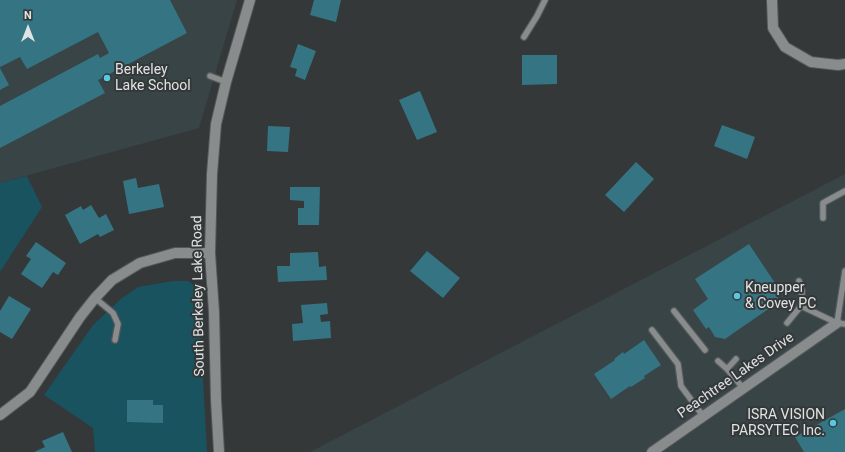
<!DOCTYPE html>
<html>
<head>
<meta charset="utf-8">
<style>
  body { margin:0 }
  #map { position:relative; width:845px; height:452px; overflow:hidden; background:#343839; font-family:Roboto,sans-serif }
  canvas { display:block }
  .north { position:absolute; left:8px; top:8px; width:40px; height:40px; -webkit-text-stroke:3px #343839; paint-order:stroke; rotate:0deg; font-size:11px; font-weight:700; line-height:16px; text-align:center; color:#e0e3e3 }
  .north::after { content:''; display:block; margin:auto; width:14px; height:18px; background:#e0e3e3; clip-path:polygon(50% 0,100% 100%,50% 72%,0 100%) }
</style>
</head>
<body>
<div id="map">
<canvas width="845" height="452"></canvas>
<div class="north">N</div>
</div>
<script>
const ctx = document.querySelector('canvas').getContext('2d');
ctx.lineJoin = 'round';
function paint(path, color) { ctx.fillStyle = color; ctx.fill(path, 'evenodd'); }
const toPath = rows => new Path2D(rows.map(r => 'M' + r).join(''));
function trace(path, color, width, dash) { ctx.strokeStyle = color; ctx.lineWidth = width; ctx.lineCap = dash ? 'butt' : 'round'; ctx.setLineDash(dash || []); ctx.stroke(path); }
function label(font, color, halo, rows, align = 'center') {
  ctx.font = font + ' Roboto,sans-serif'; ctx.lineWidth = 4; ctx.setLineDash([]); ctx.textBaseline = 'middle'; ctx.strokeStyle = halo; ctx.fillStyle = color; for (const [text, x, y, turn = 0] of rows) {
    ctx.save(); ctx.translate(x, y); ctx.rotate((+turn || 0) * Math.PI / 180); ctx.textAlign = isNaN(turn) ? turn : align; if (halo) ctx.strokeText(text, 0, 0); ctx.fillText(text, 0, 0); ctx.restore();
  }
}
paint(toPath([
  [0,0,237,0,199,128,0,183],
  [845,174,845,452,310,452]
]), '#384446');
paint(toPath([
  [27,176,42,207,0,272,0,183],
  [173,281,188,281,198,288,207,452,95,452,93,428,44,395,93,325,122,298,138,287]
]), '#18535f');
paint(toPath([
  [0,0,170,0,187,33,98,80,105,93,0,148,0,106,98,54,100,58,109,53,98,32,27,69,20,57,0,67],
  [314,0,341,0,336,22,310,15],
  [298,44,316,51,305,80,295,76,297,69,290,67],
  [522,55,557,55,557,84,522,85],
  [0,68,9,85,0,90],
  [420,91,437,132,417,140,399,100],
  [722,125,755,137,747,159,714,146],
  [268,126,290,127,288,152,267,151],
  [636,162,654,179,624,212,605,195],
  [136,178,138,188,159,184,164,207,129,214,123,181],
  [290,187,320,187,319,225,298,225,298,208,304,208,304,201,290,200],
  [91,205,99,218,106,214,114,230,100,237,98,234,80,244,65,215,81,206,83,210],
  [36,242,66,263,58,275,53,272,42,288,21,274,31,259,26,256],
  [749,244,775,283,774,284,779,292,777,303,725,339,715,337,709,327,706,329,693,310,708,299,695,279],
  [427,251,460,278,443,298,410,271],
  [318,252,319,267,326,266,327,280,278,282,277,266,290,266,290,253],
  [9,296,31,309,12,339,0,332,0,311],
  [327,303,328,314,320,315,321,322,330,321,331,338,293,341,292,324,303,323,301,305],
  [644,340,661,365,644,376,645,378,631,387,630,386,611,399,594,374,615,360,614,359,623,352,624,354],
  [127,400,153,400,153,405,163,405,163,423,127,422],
  [845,409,845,452,804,452,795,437],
  [63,432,72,452,34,452,45,447,42,441]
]), '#357583');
const lane = toPath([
  [524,37,537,16,545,0],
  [210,76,226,82],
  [823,218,823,203,845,191],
  [95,298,113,313,118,324,115,340],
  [801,306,837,323,845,324],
  [674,311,705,350],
  [787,323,801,306,802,291,799,281],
  [837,323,845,271],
  [652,330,678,364,681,386,703,416],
  [718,361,727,369,743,388],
  [727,369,736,359]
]);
const street = toPath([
  [772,0,773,28,785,47,811,62,838,65,845,64],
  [0,415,30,392,80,317,95,298,112,280,140,263,175,253,210,253],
  [652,452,837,323]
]);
const secondary = toPath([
  [219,452,216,400,214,312,210,253,212,174,216,124,226,82,250,0]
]);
trace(lane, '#535757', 8);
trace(street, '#535757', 12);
trace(secondary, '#535757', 12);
trace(lane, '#888c8d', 5.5);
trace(street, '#888c8d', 10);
trace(secondary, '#888c8d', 10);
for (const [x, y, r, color] of [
  [107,78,4,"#56c9e1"],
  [737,296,4,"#56c9e1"],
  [833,423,4,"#56c9e1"]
]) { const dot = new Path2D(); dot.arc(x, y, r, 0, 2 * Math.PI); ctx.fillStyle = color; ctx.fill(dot); trace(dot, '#343839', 1.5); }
label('14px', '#e0e3e3', '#343839', [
  ["Berkeley",115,70],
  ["Lake School",115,86],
  ["Kneupper",745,288],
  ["& Covey PC",745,304],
  ["ISRA VISION",825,415,"right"],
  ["PARSYTEC Inc.",825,431,"right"]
], 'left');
label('14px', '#e0e3e3', '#343839', [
  ["South Berkeley Lake Road",199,296,-91],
  ["Peachtree Lakes Drive",736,376,-35]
]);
</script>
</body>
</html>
